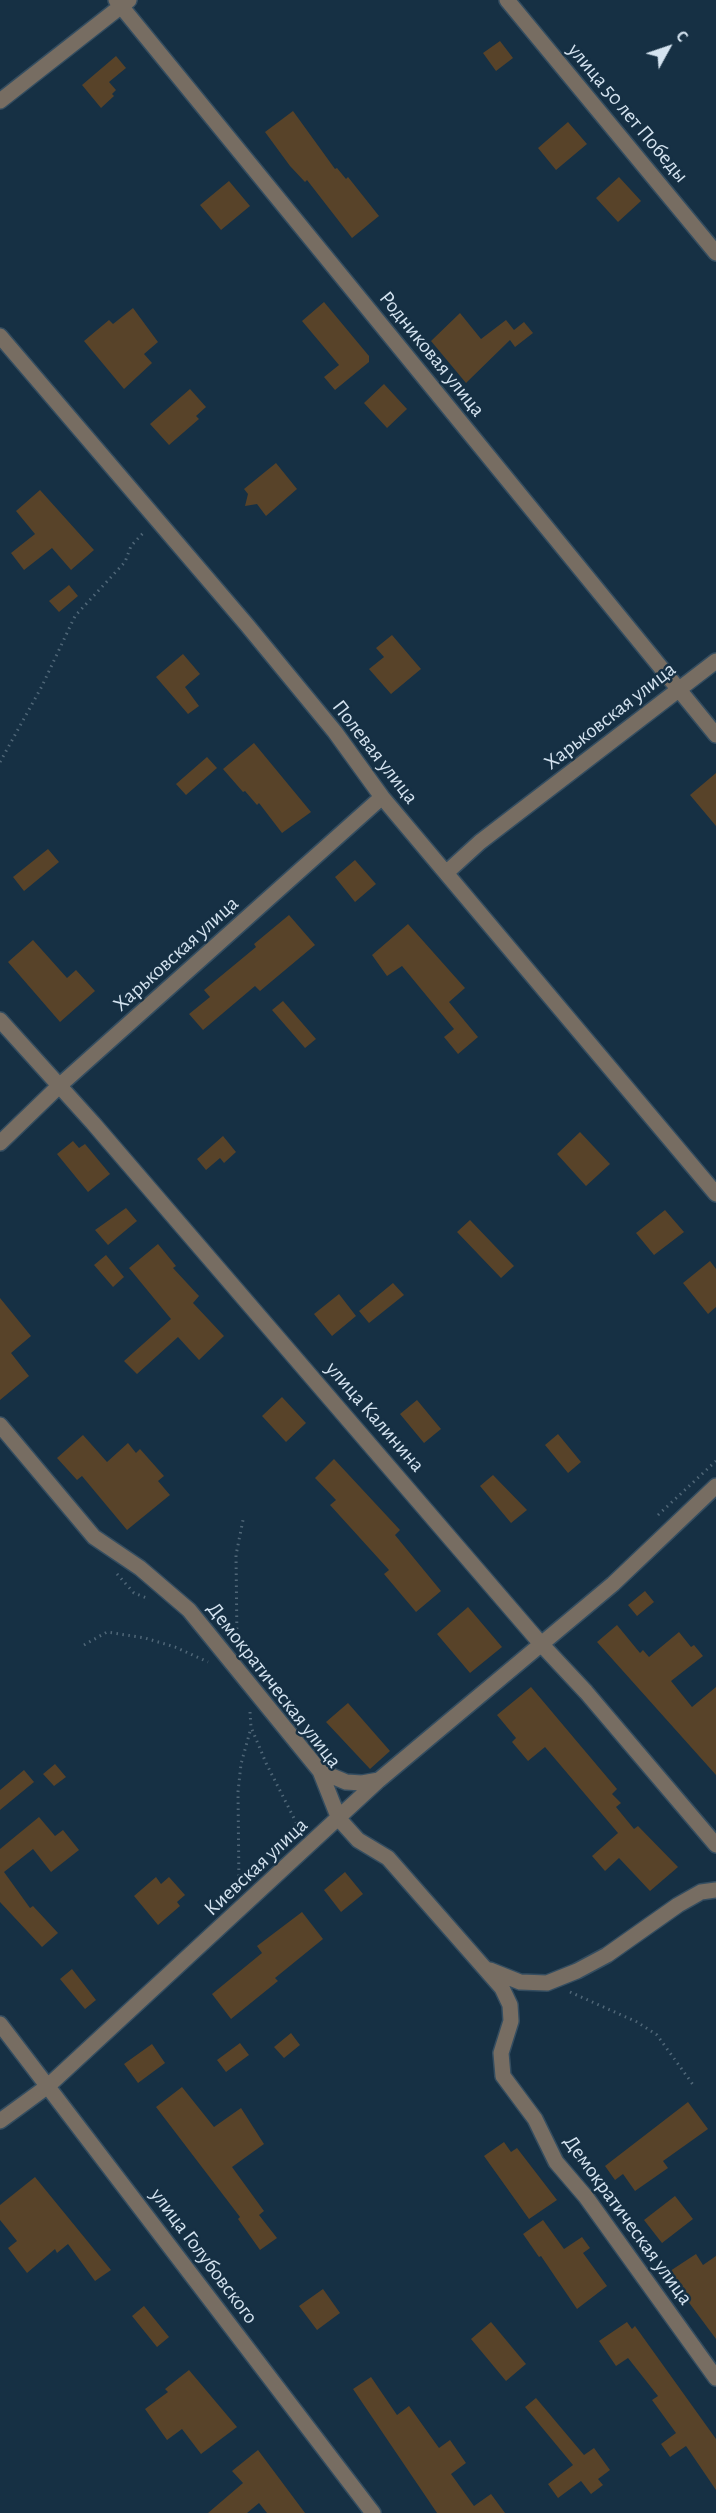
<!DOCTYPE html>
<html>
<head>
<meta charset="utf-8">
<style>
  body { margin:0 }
  #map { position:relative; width:716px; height:2513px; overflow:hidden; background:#163044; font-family:"Alegreya Sans",sans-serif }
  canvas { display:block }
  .north { position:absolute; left:638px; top:18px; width:60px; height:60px; -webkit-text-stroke:4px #163044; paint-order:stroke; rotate:50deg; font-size:16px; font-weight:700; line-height:24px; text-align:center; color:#d4e3f0 }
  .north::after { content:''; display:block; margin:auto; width:21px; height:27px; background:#d4e3f0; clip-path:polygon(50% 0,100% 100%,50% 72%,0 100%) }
</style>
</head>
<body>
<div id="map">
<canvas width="716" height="2513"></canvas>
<div class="north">С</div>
</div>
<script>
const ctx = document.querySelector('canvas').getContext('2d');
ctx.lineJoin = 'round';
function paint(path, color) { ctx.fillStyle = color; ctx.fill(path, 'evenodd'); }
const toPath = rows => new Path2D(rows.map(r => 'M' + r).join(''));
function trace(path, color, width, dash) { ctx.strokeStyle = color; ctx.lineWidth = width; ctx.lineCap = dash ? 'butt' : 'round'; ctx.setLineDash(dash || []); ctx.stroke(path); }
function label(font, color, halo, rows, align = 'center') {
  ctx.font = font + ' "Alegreya Sans",sans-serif'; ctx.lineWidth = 5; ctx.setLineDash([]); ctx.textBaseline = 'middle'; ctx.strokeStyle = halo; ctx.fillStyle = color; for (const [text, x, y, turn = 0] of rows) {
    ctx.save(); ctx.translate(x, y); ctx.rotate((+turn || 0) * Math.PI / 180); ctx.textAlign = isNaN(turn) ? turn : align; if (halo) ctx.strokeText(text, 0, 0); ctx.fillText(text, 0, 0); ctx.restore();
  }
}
paint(toPath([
  [500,41,513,58,496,71,483,53],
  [116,56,126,68,109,82,116,90,112,94,114,96,101,108,82,85],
  [293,111,335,169,337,168,346,179,348,177,379,216,352,238,307,180,305,182,290,166,265,132],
  [568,122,587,144,556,170,538,148],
  [619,177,641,201,618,222,596,198],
  [229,181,250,206,221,230,200,205],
  [324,302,369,356,369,362,335,390,324,377,339,365,302,321],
  [133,308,158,342,144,354,152,363,124,389,84,341,109,320,113,324],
  [460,313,481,339,506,320,514,330,524,322,533,333,515,347,510,340,466,383,431,341],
  [384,384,407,409,387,428,364,403],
  [190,389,206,407,196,416,199,419,169,445,150,424],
  [276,463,297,489,266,516,257,504,245,506,248,494,244,489],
  [40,490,94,550,71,570,52,548,24,570,11,553,35,534,16,511],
  [69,585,78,596,59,612,49,601],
  [392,635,421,669,391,694,369,669,384,657,376,648],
  [183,654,200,674,185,687,199,706,188,714,156,677],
  [254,743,311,812,282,833,259,803,257,805,245,791,243,792,223,769],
  [207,757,217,768,186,795,176,784],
  [716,773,716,826,690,795],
  [48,849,59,862,24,891,13,877],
  [355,860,376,884,355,902,335,877],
  [289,915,315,945,260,991,255,986,203,1030,189,1014,210,997,204,990,256,947,254,944],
  [408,924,465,988,449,1002,478,1037,458,1054,444,1037,454,1029,402,966,387,976,372,955],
  [33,940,67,978,76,970,95,991,60,1022,8,962],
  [283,1001,316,1039,305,1048,272,1010],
  [580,1132,610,1164,586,1186,557,1154],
  [223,1136,236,1152,224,1163,220,1158,206,1170,197,1159],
  [73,1141,79,1148,85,1144,110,1174,88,1192,57,1154],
  [126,1208,137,1221,108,1245,95,1230],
  [665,1210,684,1232,654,1255,636,1233],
  [470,1220,514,1266,501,1278,457,1232],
  [158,1244,176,1266,173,1268,199,1296,193,1303,224,1336,199,1360,178,1337,137,1374,124,1361,171,1319,129,1268],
  [106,1255,124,1277,113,1287,94,1265],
  [710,1261,716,1269,716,1307,708,1314,683,1283],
  [393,1283,404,1295,369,1323,359,1311],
  [339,1294,356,1316,332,1336,314,1314],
  [0,1298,31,1336,11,1353,29,1376,0,1400],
  [282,1397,306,1423,286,1442,262,1416],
  [417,1400,441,1429,424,1443,400,1414],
  [558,1434,581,1462,568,1473,545,1445],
  [83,1435,107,1462,128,1443,136,1453,140,1449,164,1476,158,1481,170,1495,127,1530,82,1476,77,1480,57,1458],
  [334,1459,400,1530,395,1535,441,1591,416,1612,384,1574,389,1570,330,1505,336,1500,315,1478],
  [493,1475,527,1510,511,1523,480,1486],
  [645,1591,654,1602,637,1616,628,1605],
  [468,1607,502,1647,470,1673,437,1634],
  [617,1625,640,1653,643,1650,649,1657,679,1632,691,1647,694,1645,703,1656,671,1681,692,1707,716,1687,716,1775,597,1642],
  [531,1687,617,1789,612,1794,621,1803,616,1807,634,1829,638,1826,678,1867,650,1891,619,1858,605,1871,592,1856,618,1833,545,1747,528,1761,512,1742,516,1738,497,1715],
  [348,1703,390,1751,370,1769,326,1722],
  [55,1764,66,1777,54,1786,43,1774],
  [24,1770,34,1782,0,1810,0,1790],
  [39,1817,55,1836,63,1830,79,1850,51,1872,33,1849,4,1872,30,1908,33,1906,58,1933,42,1947,0,1902,0,1849],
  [345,1872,363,1894,341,1912,324,1890],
  [156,1877,161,1884,169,1877,185,1895,177,1902,180,1906,158,1925,134,1896],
  [302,1912,323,1939,275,1978,278,1981,231,2019,212,1994,262,1953,257,1946],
  [72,1969,96,2000,85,2009,60,1979],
  [291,2033,300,2045,284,2058,274,2047],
  [240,2043,249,2055,226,2072,217,2060],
  [152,2044,165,2063,138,2083,124,2064],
  [182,2087,214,2127,241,2108,264,2144,232,2167,264,2211,259,2215,277,2238,260,2250,238,2219,240,2217,156,2107],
  [688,2102,708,2129,663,2161,668,2168,635,2191,623,2174,615,2180,605,2166],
  [504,2142,511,2152,517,2148,557,2200,529,2219,484,2156],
  [35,2177,111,2270,95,2281,68,2244,57,2253,55,2249,27,2273,8,2248,17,2241,0,2220,0,2205],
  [675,2196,693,2219,662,2243,644,2220],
  [543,2220,564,2249,582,2237,590,2248,583,2253,607,2286,577,2309,541,2256,539,2257,523,2234],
  [696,2254,703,2265,716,2256,716,2339,667,2273],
  [323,2289,340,2313,317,2330,299,2306],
  [144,2306,169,2337,157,2347,132,2316],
  [491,2322,526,2364,506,2381,471,2339],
  [627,2322,632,2329,635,2326,716,2439,716,2490,686,2446,670,2457,661,2444,676,2433,652,2400,658,2396,628,2358,616,2366,599,2341],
  [189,2370,237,2427,201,2454,182,2429,167,2440,145,2409,168,2392,165,2389],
  [371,2377,397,2415,409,2406,439,2448,450,2440,466,2463,451,2474,474,2506,491,2494,505,2513,437,2513,353,2389],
  [536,2398,584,2455,594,2448,610,2470,598,2479,603,2485,591,2494,581,2481,558,2498,548,2484,573,2465,525,2407],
  [258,2450,305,2513,267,2513,259,2503,247,2513,208,2513,243,2483,232,2471]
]), '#584329');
const minor = toPath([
  [116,0,716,735],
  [507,0,716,253],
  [0,101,129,0],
  [0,336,247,625,335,732,382,797,716,1194],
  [446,873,480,842,716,661],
  [0,1020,93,1123,542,1645,586,1692,716,1845],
  [0,1143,59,1086,382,797],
  [0,1425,94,1537,140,1568,189,1610,320,1771,339,1819,358,1840,388,1858,502,1988,510,2005,511,2021,501,2053,503,2076,535,2119,556,2162,586,2197,716,2378],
  [320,1771,346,1782,362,1783,379,1780],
  [490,1970,520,1982,547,1983,577,1971,607,1955,678,1905,701,1892,716,1890],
  [0,2024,373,2513],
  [0,2121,48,2086,379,1780,613,1584,716,1486]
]);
trace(minor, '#344d60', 18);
trace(toPath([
  [0,762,42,686,75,616,125,562,131,546,145,531],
  [658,1515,716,1461],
  [117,1574,134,1593,149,1599],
  [237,1641,236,1555,243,1520],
  [84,1645,107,1632,145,1638,175,1647,208,1662],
  [250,1712,251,1727,266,1763,300,1830],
  [239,1888,238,1792,241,1764,251,1728],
  [570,1992,637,2022,657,2035,694,2086]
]), '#506778', 3, [1.5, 4.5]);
trace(minor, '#776d62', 15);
label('21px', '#d4e3f0', '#163044', [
  ["улица 50 лет Победы",628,113,50],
  ["Родниковая улица",432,354,51],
  ["Харьковская улица",610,716,-38],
  ["Полевая улица",375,752,52],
  ["Харьковская улица",176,954,-42],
  ["улица Калинина",375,1417,49],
  ["Демократическая улица",274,1685,52],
  ["Киевская улица",256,1867,-43],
  ["Демократическая улица",628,2220,54],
  ["улица Голубовского",204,2256,53]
]);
</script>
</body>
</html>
